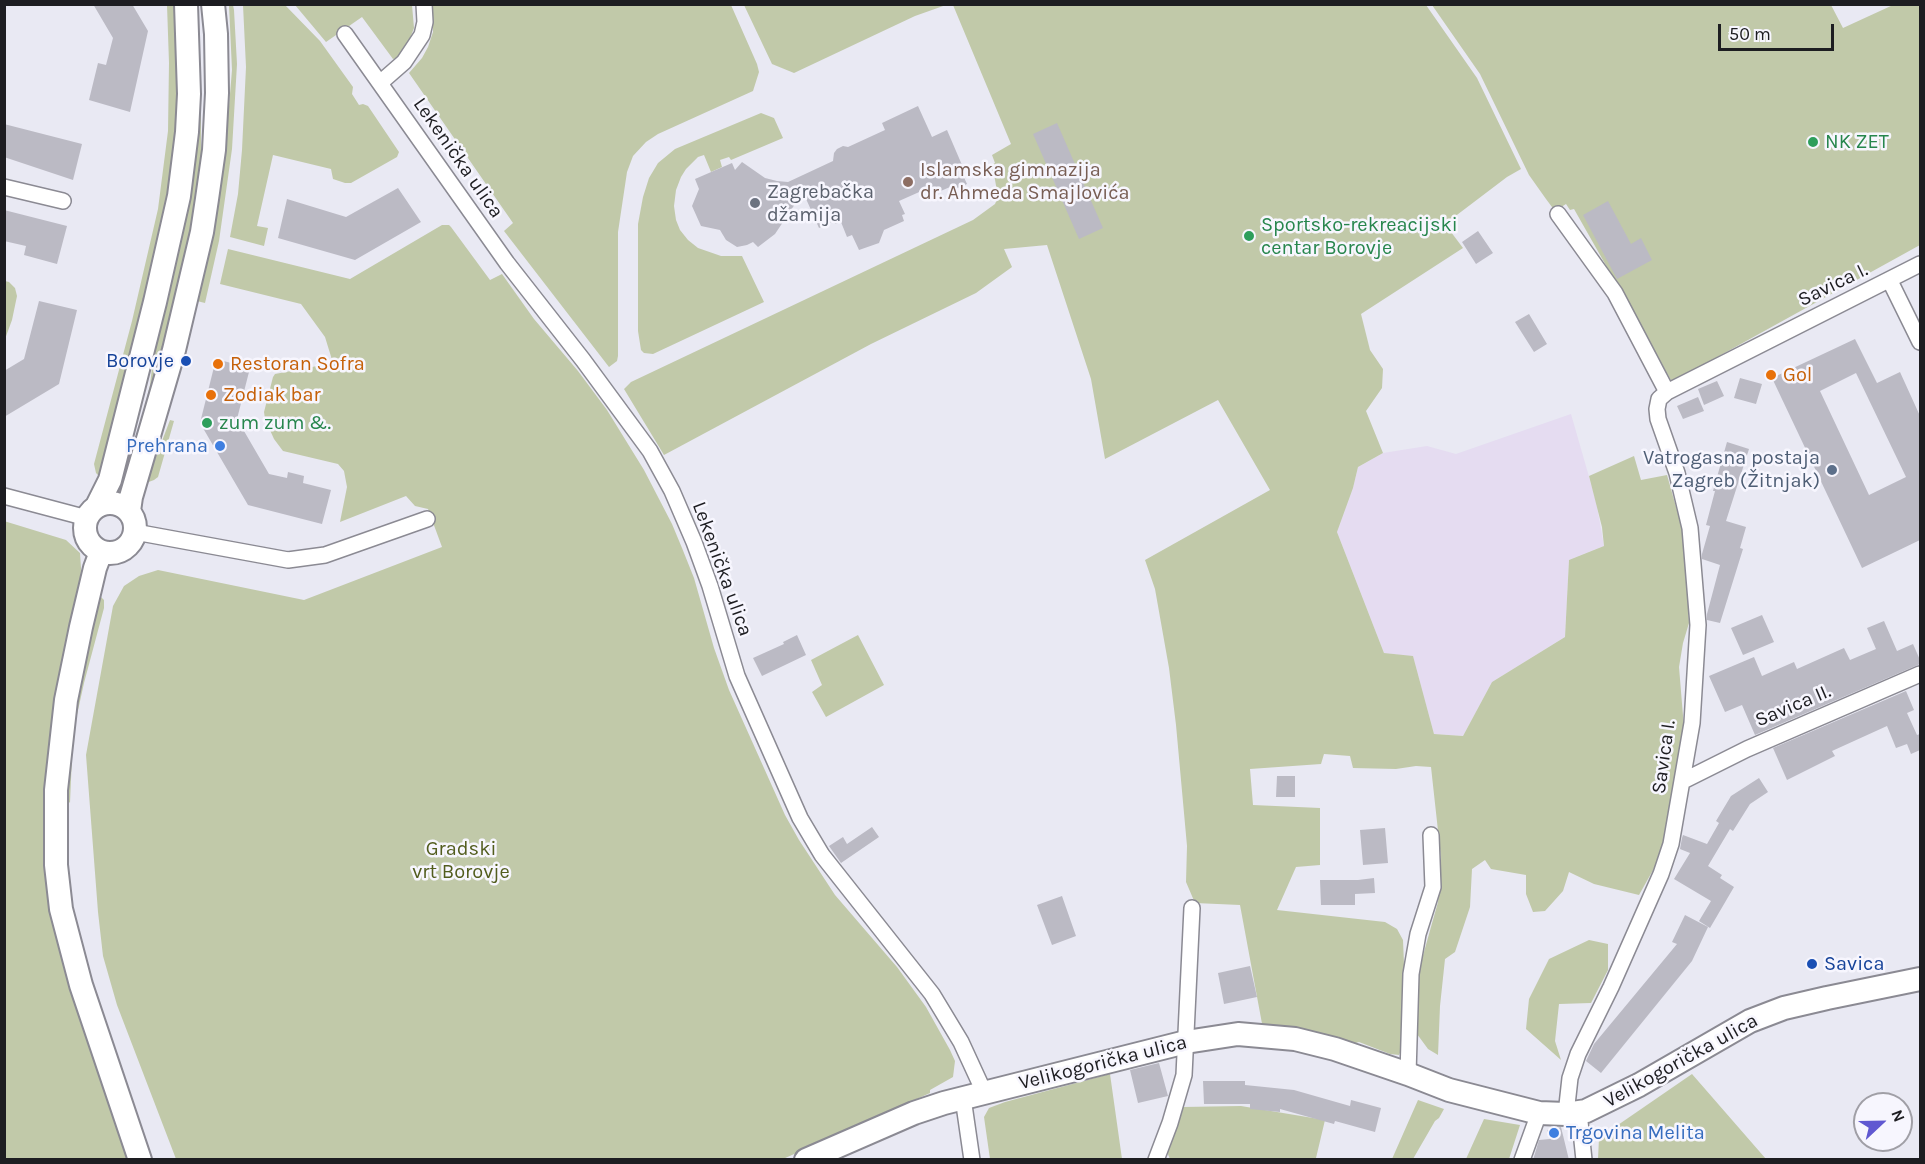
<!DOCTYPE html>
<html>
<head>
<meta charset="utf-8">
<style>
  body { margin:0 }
  #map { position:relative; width:1925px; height:1164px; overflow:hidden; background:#e9e9f3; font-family:Karla,sans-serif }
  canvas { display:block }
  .frame { position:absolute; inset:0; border:6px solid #1d1d21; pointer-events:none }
  .north { position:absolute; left:1853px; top:1092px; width:60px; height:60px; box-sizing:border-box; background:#f7f6fe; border:2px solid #a09fa6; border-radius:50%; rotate:68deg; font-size:16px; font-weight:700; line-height:24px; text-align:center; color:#1d1d21 }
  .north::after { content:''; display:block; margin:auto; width:21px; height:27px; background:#6058d1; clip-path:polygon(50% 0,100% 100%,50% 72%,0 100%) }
  .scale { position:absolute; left:1718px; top:24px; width:116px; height:27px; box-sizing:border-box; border:3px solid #1d1d21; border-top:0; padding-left:8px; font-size:18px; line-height:21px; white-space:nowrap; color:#1d1d21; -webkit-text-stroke:4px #f7f6fe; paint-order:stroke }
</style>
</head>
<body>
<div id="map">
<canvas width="1925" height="1164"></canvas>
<div class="frame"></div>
<div class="north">N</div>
<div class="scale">50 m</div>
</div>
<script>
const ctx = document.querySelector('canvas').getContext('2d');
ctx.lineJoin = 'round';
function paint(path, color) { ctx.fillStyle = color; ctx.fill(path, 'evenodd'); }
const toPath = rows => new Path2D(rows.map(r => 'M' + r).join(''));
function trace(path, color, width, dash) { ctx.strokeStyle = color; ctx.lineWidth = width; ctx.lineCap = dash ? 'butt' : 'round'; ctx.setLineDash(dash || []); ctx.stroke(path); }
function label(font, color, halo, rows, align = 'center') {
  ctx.font = font + ' Karla,sans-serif'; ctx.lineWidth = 5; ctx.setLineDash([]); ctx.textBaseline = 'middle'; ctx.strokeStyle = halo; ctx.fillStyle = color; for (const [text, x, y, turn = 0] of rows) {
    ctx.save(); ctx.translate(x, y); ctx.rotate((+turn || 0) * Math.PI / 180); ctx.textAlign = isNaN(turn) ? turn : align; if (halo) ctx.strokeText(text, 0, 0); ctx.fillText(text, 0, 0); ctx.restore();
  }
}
paint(toPath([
  [1571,414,1596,501,1604,546,1569,560,1565,637,1492,682,1463,736,1434,734,1413,657,1384,653,1337,532,1353,488,1358,467,1383,453,1427,446,1456,454]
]), '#e5dcf1');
paint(toPath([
  [167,5,179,5,183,125,174,203,102,479,96,473,94,464,132,321,158,209,168,131,169,63],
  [194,5,197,5,201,91,201,168,196,219,159,363,124,488,150,385],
  [229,5,233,5,234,10,237,64,232,149,219,241,205,303,193,300,219,175,229,106,232,70],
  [243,5,285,5,320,41,353,87,352,94,359,105,363,104,368,106,399,152,397,157,351,183,345,183,333,179,331,169,273,155,257,226,268,228,264,246,230,237,238,194,242,150,246,67],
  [295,5,412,5,414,28,406,49,398,58,393,59,362,17,326,42],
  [433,5,731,5,757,64,759,72,753,91,658,134,646,142,633,156,627,172,618,232,618,356,617,361,609,367,504,231,513,223,409,73,422,58,428,47,433,32],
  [744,5,946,5,915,16,794,73,772,64],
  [953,5,1426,5,1477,78,1521,169,1507,177,1445,224,1463,248,1361,314,1370,350,1383,369,1382,388,1366,411,1383,453,1358,467,1353,488,1337,532,1384,653,1413,656,1434,734,1463,736,1492,682,1565,637,1569,560,1604,546,1602,527,1589,476,1634,456,1641,480,1667,475,1682,528,1687,586,1689,623,1683,643,1679,667,1685,740,1666,847,1639,895,1594,884,1569,872,1563,891,1545,911,1533,912,1526,894,1526,875,1491,869,1485,860,1472,869,1470,907,1455,952,1445,959,1440,1006,1438,1055,1428,1049,1417,1034,1415,984,1438,902,1441,858,1431,767,1416,766,1396,769,1353,768,1350,756,1324,754,1321,764,1250,769,1253,805,1320,808,1320,865,1296,867,1277,910,1385,922,1397,929,1403,940,1406,1012,1403,1046,1399,1055,1390,1054,1359,1042,1349,1045,1263,1029,1240,905,1195,903,1186,882,1187,846,1176,725,1169,668,1155,589,1145,560,1270,490,1218,400,1105,459,1091,379,1047,245,1004,249,1012,267,976,293,871,344,664,455,624,389,631,382,973,220,995,204,998,197,994,174,990,166,995,163,992,155,1011,144],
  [1432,5,1831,5,1843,28,1893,5,1920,5,1920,245,1672,382,1574,209,1570,210,1566,204,1555,211,1546,199,1529,175,1480,74],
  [761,113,774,118,783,138,731,160,729,157,720,160,722,167,711,172,704,155,698,157,686,169,681,177,676,190,674,206,676,220,680,230,688,240,698,248,721,256,742,256,764,302,653,354,644,353,641,350,638,331,638,224,643,197,649,178,658,163,675,149],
  [442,225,449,225,451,227,490,280,502,274,534,319,578,371,607,410,644,470,672,524,682,548,694,578,714,648,729,690,785,815,799,840,835,895,897,967,926,1007,950,1050,955,1061,953,1077,930,1090,930,1093,783,1159,176,1159,117,1005,103,956,98,912,86,755,113,606,124,586,139,576,158,570,304,600,442,547,428,509,415,506,406,496,340,522,347,487,344,471,338,464,283,451,274,439,265,419,264,412,273,377,275,374,333,363,325,337,301,304,220,284,228,249,350,279],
  [5,281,9,282,15,288,17,296,12,320,5,339],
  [170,420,174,421,158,477,154,480,146,483],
  [4,521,66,540,80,553,81,568,80,594,48,814,133,1159,5,1159],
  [99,595,104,600,104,608,84,683,73,733,70,803,63,795,68,730],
  [858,635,884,685,826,717,812,692,822,685,811,660],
  [1589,940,1608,944,1608,970,1591,1003,1559,1004,1555,1041,1561,1060,1526,1029,1529,999,1549,959],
  [1110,1074,1122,1159,990,1159,984,1117,989,1108,1005,1102],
  [1692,1074,1766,1159,1598,1159,1599,1138],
  [1418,1100,1444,1109,1439,1118,1435,1121,1413,1159,1392,1159],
  [1241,1106,1325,1120,1316,1158,1320,1159,1170,1159,1166,1150,1183,1107],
  [1484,1119,1520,1125,1509,1159,1466,1159]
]), '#c1c9a9');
paint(toPath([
  [93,4,132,4,148,31,130,112,89,100,98,63,106,65,113,38],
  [918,106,932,137,947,130,965,172,962,173,967,184,951,191,950,187,929,196,926,189,899,201,905,214,902,215,904,221,884,230,879,243,859,250,852,235,847,237,841,222,835,224,834,221,819,228,803,192,775,234,758,247,753,242,747,245,737,247,726,240,720,230,701,226,692,206,699,189,695,179,732,163,735,170,742,162,765,178,777,181,788,182,833,161,834,153,837,149,843,146,848,147,885,130,882,123],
  [1057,123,1103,228,1079,239,1033,134],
  [4,124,82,144,73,180,4,157],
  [398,188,421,222,355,260,278,238,287,199,346,217],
  [1608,201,1631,244,1641,238,1652,260,1617,279,1583,215],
  [4,210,67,226,57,264,24,255,26,246,4,241],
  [1478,231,1493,253,1476,264,1462,242],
  [39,301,77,310,59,384,4,417,4,371,24,359],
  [1529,314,1547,344,1534,352,1515,322],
  [1855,339,1877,383,1900,372,1920,416,1920,540,1862,568,1772,378],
  [1856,373,1906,477,1869,495,1820,391],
  [216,359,250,368,237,419,269,474,287,478,288,472,304,476,303,483,331,490,322,524,248,505,200,423],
  [1740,378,1762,384,1756,404,1734,398],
  [1717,381,1724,396,1704,405,1698,389],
  [1698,397,1704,411,1683,419,1677,406],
  [1727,442,1749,449,1726,521,1746,527,1740,548,1743,549,1720,623,1707,620,1707,614,1720,565,1702,559,1702,554,1710,526,1706,525,1715,491,1713,491],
  [1762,615,1774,642,1743,655,1731,628],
  [1884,621,1897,651,1913,644,1920,660,1920,664,1755,735,1742,705,1725,712,1709,676,1754,657,1762,676,1794,662,1797,669,1844,648,1850,660,1876,649,1867,628],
  [797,635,806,655,762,676,753,658,784,644,783,642],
  [1906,691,1914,710,1907,713,1917,735,1920,734,1920,750,1911,754,1907,744,1896,748,1887,726,1832,751,1835,756,1787,780,1773,748],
  [1277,776,1295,776,1295,797,1276,797],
  [1759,778,1768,792,1750,804,1733,831,1730,829,1708,866,1722,875,1720,878,1734,887,1710,928,1699,921,1711,901,1674,879,1690,853,1680,849,1682,838,1683,835,1707,844,1719,823,1716,821,1731,796],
  [872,827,879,837,841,863,829,846,843,837,847,844],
  [1385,828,1388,863,1363,865,1360,830],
  [1374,878,1375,893,1355,894,1355,905,1321,905,1320,880,1358,880],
  [1062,896,1076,936,1052,945,1037,905],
  [1685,915,1708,927,1692,961,1601,1073,1586,1061,1594,1044,1677,944,1672,942],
  [1250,966,1257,997,1224,1004,1218,973],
  [1159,1063,1168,1096,1138,1103,1130,1070],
  [1203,1081,1245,1081,1245,1085,1294,1090,1350,1106,1351,1100,1381,1108,1375,1132,1335,1121,1334,1124,1280,1109,1280,1112,1250,1109,1250,1104,1204,1104],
  [1561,1127,1569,1160,1533,1160,1539,1140,1550,1139,1547,1130]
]), '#bbbac4');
const street = toPath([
  [345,34,507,263,583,360,650,451,672,491,694,542,710,586,737,676,800,818,822,855,932,994,961,1042,984,1092],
  [380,83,404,62,422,35,425,22,424,4],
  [4,187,63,201],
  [1558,214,1615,293,1667,392],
  [1890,281,1920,342],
  [4,496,87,518],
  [135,532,288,560,325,555,427,519],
  [1683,781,1747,749,1920,674],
  [1408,1074,1411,974,1418,934,1433,887,1431,835],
  [963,1098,972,1160],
  [1579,1112,1584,1160],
  [1566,1114,1570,1078,1578,1054,1611,987,1661,874,1671,844,1692,723,1698,625,1690,528,1677,473,1658,419,1657,409,1659,399,1667,392,1920,264],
  [1156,1160,1170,1123,1184,1075,1192,908],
  [1522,1160,1539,1113]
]);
const secondary = toPath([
  '85 528a25 25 0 1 1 50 0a25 25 0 1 1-50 0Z',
  [97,506,110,480,155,302,179,196,187,132,189,94,186,4],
  [129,511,131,497,174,350,202,232,207,199,214,150,217,93,216,34,213,4],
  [101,552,95,568,81,627,66,700,56,790,56,865,61,909,81,985,140,1160],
  [806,1160,914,1113,944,1103,1186,1042,1238,1034,1295,1039,1335,1049,1408,1074,1449,1090,1539,1113,1566,1114,1586,1111,1639,1085,1750,1021,1784,1008,1827,998,1920,979]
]);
trace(street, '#8b8a93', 18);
trace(secondary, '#8b8a93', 26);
trace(street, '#fff', 15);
trace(secondary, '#fff', 22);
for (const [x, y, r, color] of [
  [1813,142,6,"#2e9e5b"],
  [908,182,6,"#8d6e63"],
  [755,203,6,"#6b7280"],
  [1249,236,6,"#2e9e5b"],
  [186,361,6,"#1a4fb4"],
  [218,364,6,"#e8710a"],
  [1771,375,6,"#e8710a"],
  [211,395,6,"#e8710a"],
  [207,423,6,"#2e9e5b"],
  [220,446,6,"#3f7fe0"],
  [1832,470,6,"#5c6f8a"],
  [1812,964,6,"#1a4fb4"],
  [1554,1133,6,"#3f7fe0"]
]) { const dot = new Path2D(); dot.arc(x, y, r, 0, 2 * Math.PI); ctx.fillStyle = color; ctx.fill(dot); trace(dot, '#f7f6fe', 2); }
label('20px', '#27864d', '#f7f6fe', [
  ["NK ZET",1825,142],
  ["Sportsko-rekreacijski",1261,225],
  ["centar Borovje",1261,248],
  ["zum zum &.",219,423]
], 'left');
label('20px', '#1d1d21', '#f7f6fe', [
  ["Lekenička ulica",458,158,55],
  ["Savica I.",1833,285,-26],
  ["Lekenička ulica",722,569,70],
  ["Savica II.",1793,706,-23],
  ["Savica I.",1664,757,-82],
  ["Velikogorička ulica",1681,1061,-29],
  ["Velikogorička ulica",1103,1063,-14]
]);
label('20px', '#785e54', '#f7f6fe', [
  ["Islamska gimnazija",920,170],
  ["dr. Ahmeda Smajlovića",920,193]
], 'left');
label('20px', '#5b616d', '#f7f6fe', [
  ["Zagrebačka",767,192],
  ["džamija",767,215]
], 'left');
label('20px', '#164399', '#f7f6fe', [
  ["Borovje",174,361],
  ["Savica",1824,964,"left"]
], 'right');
label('20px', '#c56008', '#f7f6fe', [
  ["Restoran Sofra",230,364],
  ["Gol",1783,375],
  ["Zodiak bar",223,395]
], 'left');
label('20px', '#366cbe', '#f7f6fe', [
  ["Prehrana",208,446],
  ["Trgovina Melita",1566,1133,"left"]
], 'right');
label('20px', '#4e5e75', '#f7f6fe', [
  ["Vatrogasna postaja",1820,458],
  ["Zagreb (Žitnjak)",1820,481]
], 'right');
label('20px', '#525d1e', '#f7f6fe', [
  ["Gradski",461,849],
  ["vrt Borovje",461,872]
]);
</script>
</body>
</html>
